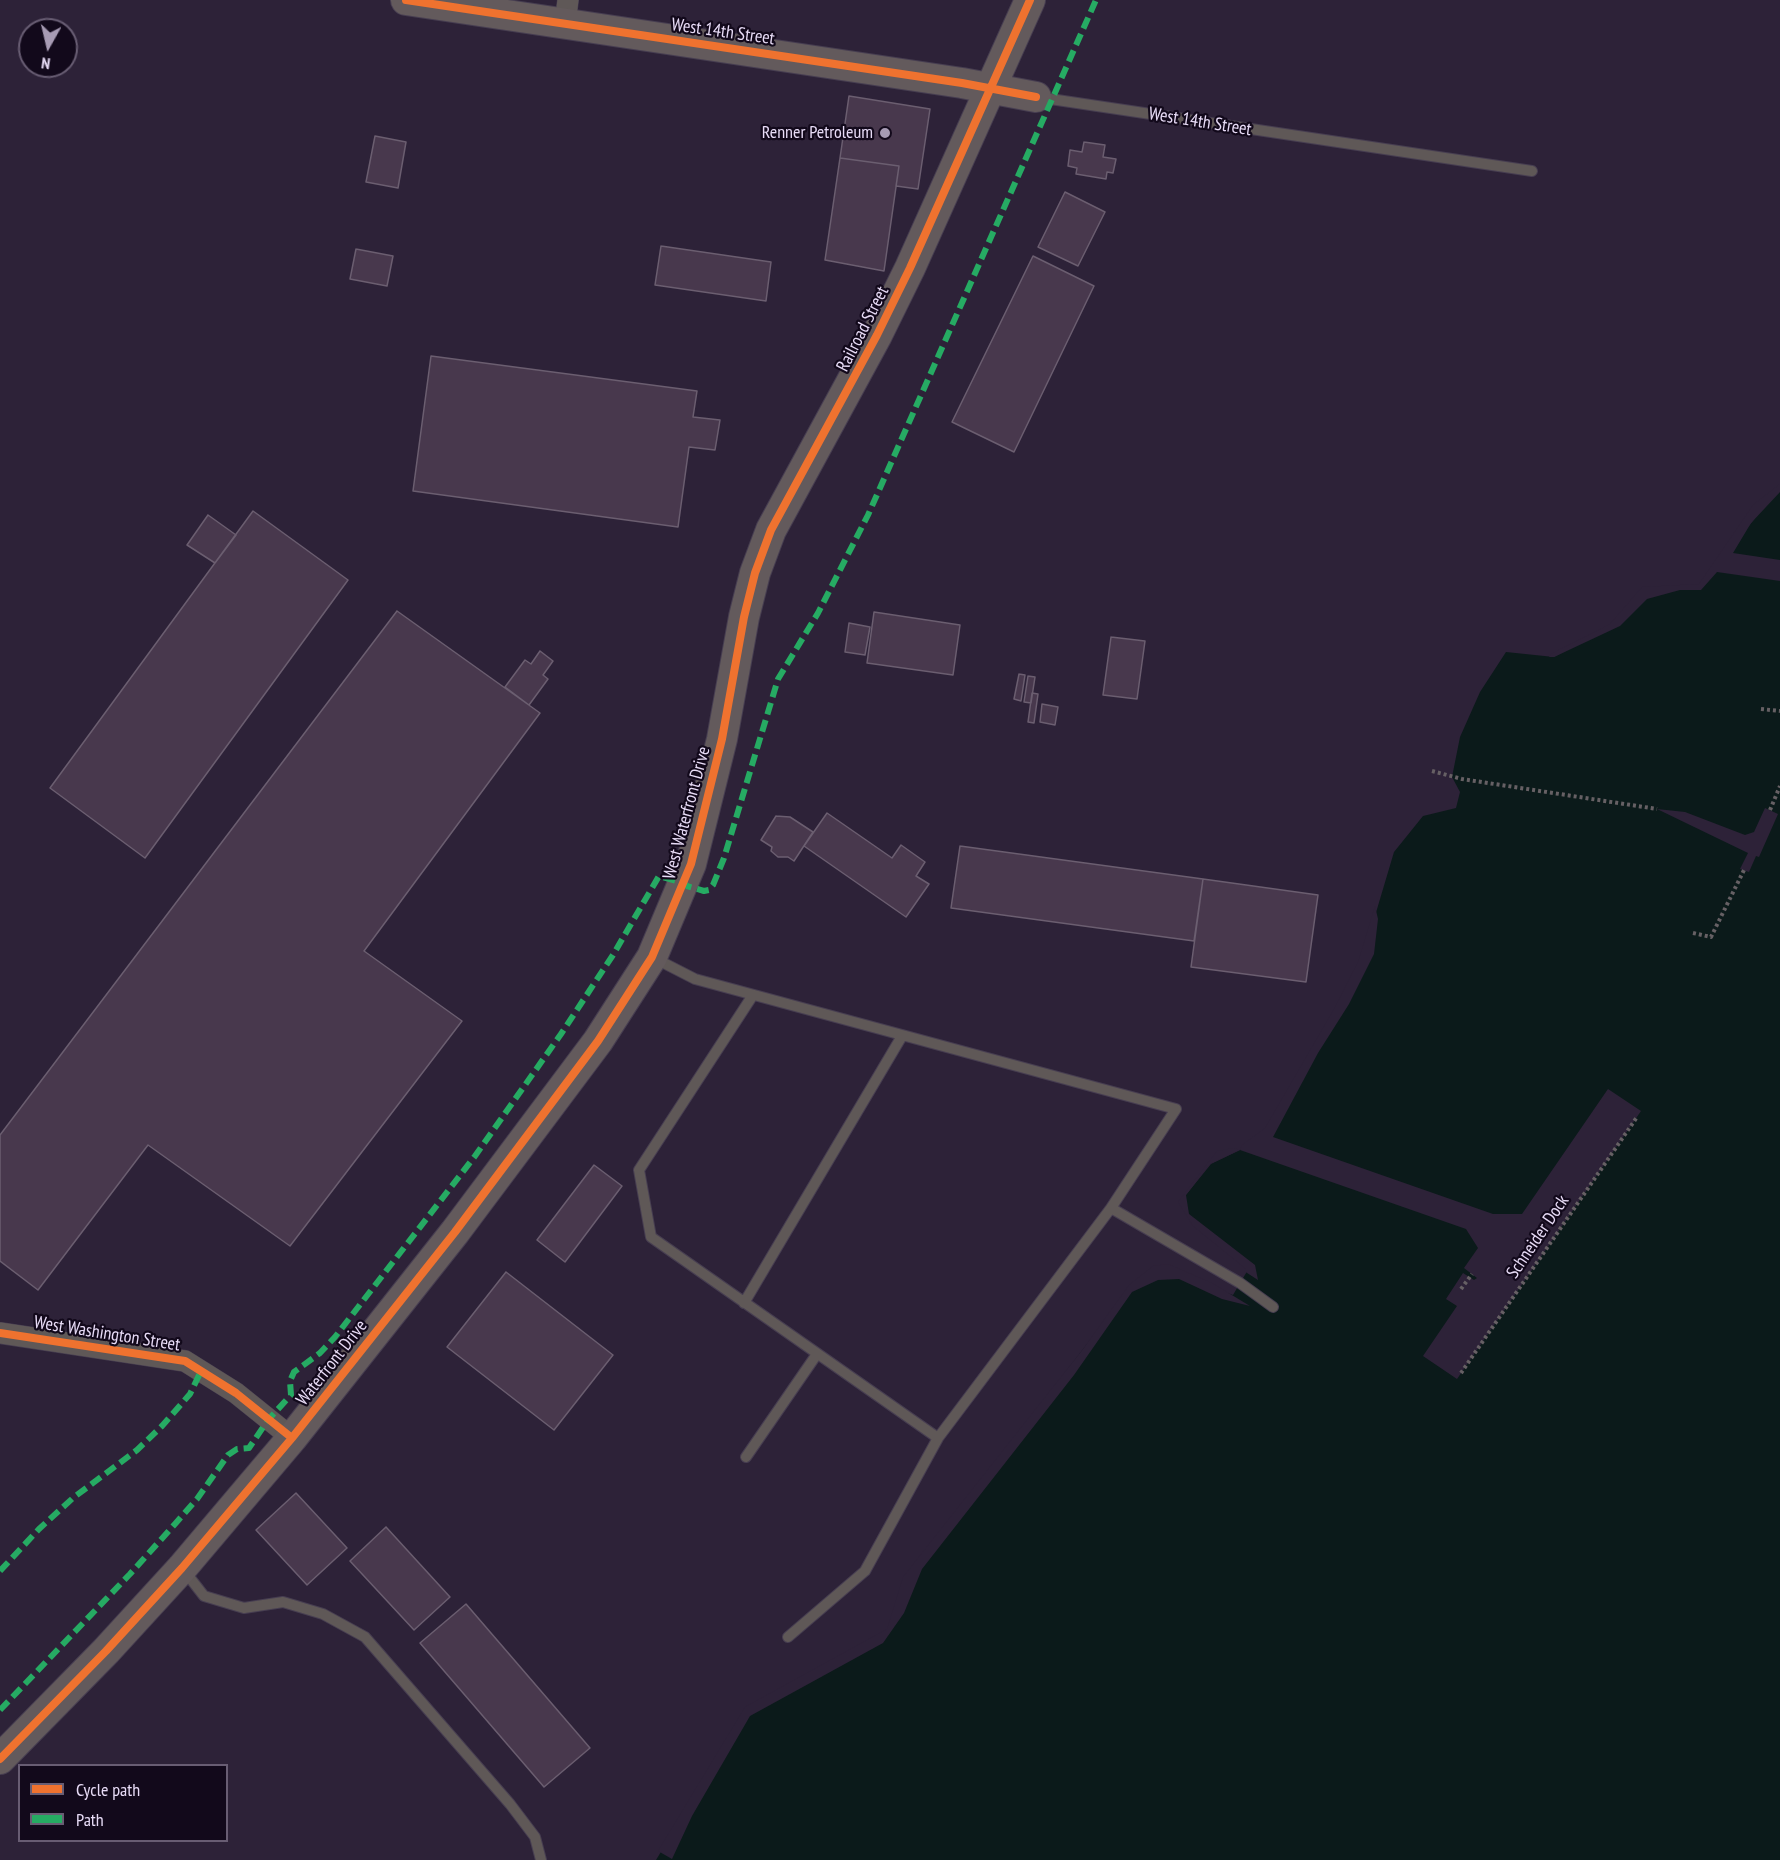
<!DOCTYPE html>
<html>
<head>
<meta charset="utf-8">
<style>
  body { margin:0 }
  #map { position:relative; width:1780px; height:1860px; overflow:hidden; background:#2d2238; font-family:"PT Sans Narrow",sans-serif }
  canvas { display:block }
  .legend { position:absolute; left:18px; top:1764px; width:210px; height:78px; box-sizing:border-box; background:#12091b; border:2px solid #685d73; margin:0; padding:8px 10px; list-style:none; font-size:18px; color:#e8dcf7 }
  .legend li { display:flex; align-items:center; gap:12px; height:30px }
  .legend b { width:30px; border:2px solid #685d73 }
  .north { position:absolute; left:18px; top:18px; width:60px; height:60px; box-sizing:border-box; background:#12091b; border:2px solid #685d73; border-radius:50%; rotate:188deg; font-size:16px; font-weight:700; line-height:24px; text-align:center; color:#e8dcf7 }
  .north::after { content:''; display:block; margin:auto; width:21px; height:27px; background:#a79bb4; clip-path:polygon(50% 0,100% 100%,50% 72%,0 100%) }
</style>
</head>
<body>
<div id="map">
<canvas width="1780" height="1860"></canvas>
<ul class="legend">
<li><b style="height:8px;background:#ef722f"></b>Cycle path</li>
<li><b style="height:8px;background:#26ab63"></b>Path</li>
</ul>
<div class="north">N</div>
</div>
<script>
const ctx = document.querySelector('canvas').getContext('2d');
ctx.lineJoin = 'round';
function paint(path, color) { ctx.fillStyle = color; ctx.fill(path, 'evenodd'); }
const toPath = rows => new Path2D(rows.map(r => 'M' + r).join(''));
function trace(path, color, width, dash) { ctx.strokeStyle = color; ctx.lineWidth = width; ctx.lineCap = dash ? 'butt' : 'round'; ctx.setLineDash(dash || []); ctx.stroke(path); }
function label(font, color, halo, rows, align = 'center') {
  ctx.font = font + ' "PT Sans Narrow",sans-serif'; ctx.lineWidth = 4.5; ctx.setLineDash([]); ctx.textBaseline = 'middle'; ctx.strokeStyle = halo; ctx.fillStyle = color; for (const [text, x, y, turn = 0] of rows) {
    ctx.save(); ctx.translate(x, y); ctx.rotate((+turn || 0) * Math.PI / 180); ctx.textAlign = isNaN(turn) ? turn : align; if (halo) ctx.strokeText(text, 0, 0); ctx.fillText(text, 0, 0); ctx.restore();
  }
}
paint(toPath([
  [1780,487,1780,1860,656,1860,748,1709,890,1631,906,1579,1131,1287,1155,1269,1233,1295,1249,1268,1195,1224,1181,1201,1211,1164,1240,1150,1268,1130,1361,963,1394,852,1423,816,1456,808,1460,792,1452,777,1460,737,1480,692,1506,652,1554,657,1612,627,1644,590,1701,586]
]), '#0b1a1a');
paint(toPath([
  [1780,484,1780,492,1751,523,1733,553,1780,560,1780,581,1717,572,1701,590,1680,590,1647,599,1620,626,1554,657,1549,657,1551,654,1610,624,1642,587,1699,584,1753,505],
  [1765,808,1778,814,1759,857,1756,856,1749,872,1740,869,1748,853,1657,809,1685,812,1745,835,1754,832],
  [1375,906,1378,919,1374,954,1349,1004,1318,1053,1273,1137,1493,1214,1522,1214,1608,1089,1641,1111,1457,1379,1423,1356,1457,1306,1446,1299,1463,1273,1474,1280,1477,1278,1464,1268,1478,1248,1466,1229,1240,1150,1210,1164,1186,1195,1189,1214,1255,1265,1258,1280,1244,1271,1246,1269,1193,1226,1178,1202,1217,1151,1234,1148,1240,1150,1242,1145,1265,1128,1334,1009,1358,962],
  [1168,1264,1212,1283,1250,1306,1222,1299,1179,1279,1158,1280,1132,1292,1074,1375,922,1569,904,1613,883,1643,750,1716,692,1816,672,1859,658,1851,745,1707,887,1629,903,1577,1083,1349,1129,1285,1153,1266]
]), '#2d2238');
const building = toPath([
  [849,96,930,109,918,189,896,186,899,166,840,158,849,96],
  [375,136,406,142,398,188,366,182,375,136],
  [1084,142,1105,145,1103,157,1116,159,1113,173,1107,172,1106,179,1076,174,1077,168,1068,166,1070,150,1082,152,1084,142],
  [840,158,899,166,884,271,825,260,840,158],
  [1065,192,1105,212,1078,266,1038,247,1065,192],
  [661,246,771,262,766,301,655,285,661,246],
  [356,249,393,256,387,286,350,279,356,249],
  [1033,256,1094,286,1014,452,952,422,1033,256],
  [431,356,697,391,693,417,720,420,715,450,689,447,678,527,413,491,431,356],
  [253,511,348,580,145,858,50,788,253,511],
  [208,515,236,535,215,563,187,545,208,515],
  [397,611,540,713,364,951,462,1021,290,1246,148,1145,38,1290,0,1261,0,1135,397,611],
  [874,612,960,625,953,675,867,663,874,612],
  [849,623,870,627,865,655,845,652,849,623],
  [1111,637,1145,641,1137,699,1103,695,1111,637],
  [540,651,553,661,543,675,548,679,529,705,505,687,525,660,531,664,540,651],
  [1019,674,1025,675,1021,701,1014,699,1019,674],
  [1028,676,1035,677,1031,703,1024,702,1028,676],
  [1032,693,1038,694,1034,723,1028,722,1032,693],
  [1042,704,1058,707,1055,725,1040,722,1042,704],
  [827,813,892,858,901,845,925,862,916,876,929,884,906,917,804,846,827,813],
  [776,816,790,817,813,832,794,861,788,857,778,857,771,851,772,847,761,840,776,816],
  [960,846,1203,879,1194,941,951,908,960,846],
  [1203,879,1318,895,1306,982,1191,967,1203,879],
  [594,1165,622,1186,565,1262,537,1240,594,1165],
  [506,1272,613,1355,554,1430,447,1347,506,1272],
  [296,1493,347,1548,307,1585,256,1530,296,1493],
  [386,1527,450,1597,414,1630,350,1561,386,1527],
  [466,1604,590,1748,544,1787,420,1643,466,1604]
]);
paint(building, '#48384d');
trace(building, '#6b5e70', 1.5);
const lane = toPath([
  [1037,97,1532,171],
  [652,957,695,979,1176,1109,1111,1208,938,1438,865,1571,788,1637],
  [753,995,639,1170,651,1237,938,1438],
  [1111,1208,1240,1283,1273,1307],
  [744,1303,902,1036],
  [746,1457,817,1354],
  [183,1569,204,1596,244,1608,283,1602,323,1614,365,1637,510,1804,535,1837,541,1860]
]);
const street = toPath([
  [565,24,568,0],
  [0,1333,185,1361,236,1393,292,1438]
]);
const secondary = toPath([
  [406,0,962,83,1036,97],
  [0,1759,106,1651,182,1568,292,1438,455,1232,598,1041,652,957,691,864,722,739,744,617,755,573,771,530,877,335,910,268,1030,0]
]);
trace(lane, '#473e51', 12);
trace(street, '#473e51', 22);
trace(secondary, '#473e51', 32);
trace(toPath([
  [1761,709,1780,711],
  [1432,771,1462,779,1657,809],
  [1770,810,1780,786],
  [1693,933,1711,937,1744,870],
  [1461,1289,1472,1274],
  [1461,1373,1637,1117]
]), '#666064', 4, [3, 3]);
trace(lane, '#5f5857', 10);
trace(street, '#5f5857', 21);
trace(secondary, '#635a5c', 30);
trace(toPath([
  [0,1571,39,1529,73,1498,137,1450,162,1426,190,1394,201,1371],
  [0,1710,130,1574,175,1524,197,1499,228,1455,237,1449,249,1448,268,1420,291,1395,290,1381,294,1372,320,1353,335,1337,475,1156,561,1034,613,955,659,876,684,883,687,886,704,891,709,890,713,885,724,858,778,679,818,613,868,515,1096,0]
]), '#26ab63', 6, [12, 6]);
trace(toPath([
  [406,0,962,83,1036,97],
  [0,1333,185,1361,236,1393,292,1438],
  [0,1759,106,1651,182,1568,292,1438,455,1232,598,1041,652,957,691,864,722,739,744,617,755,573,771,530,877,335,910,268,1030,0]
]), '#ef722f', 8);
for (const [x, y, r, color] of [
  [885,133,6,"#a79bb4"]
]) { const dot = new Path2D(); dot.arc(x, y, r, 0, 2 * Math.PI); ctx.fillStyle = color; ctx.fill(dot); trace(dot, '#12091b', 2); }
label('18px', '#e8dcf7', '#12091b', [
  ["West 14th Street",723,32,8],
  ["West 14th Street",1200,122,9],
  ["Railroad Street",863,329,-63],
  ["West Waterfront Drive",687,813,-75],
  ["Schneider Dock",1538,1237,-56],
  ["West Washington Street",107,1334,9],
  ["Waterfront Drive",332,1363,-52]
]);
label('18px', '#e8dcf7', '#12091b', [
  ["Renner Petroleum",873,133]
], 'right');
</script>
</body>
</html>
